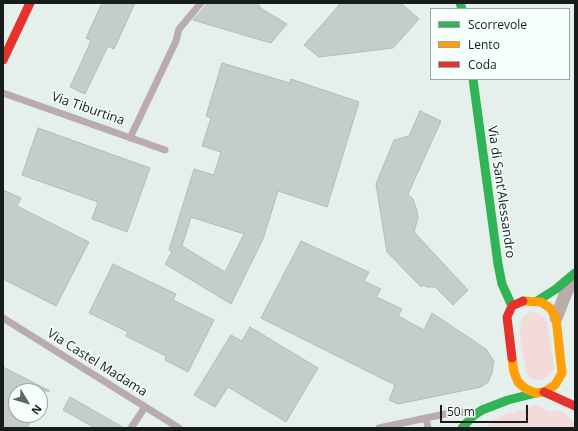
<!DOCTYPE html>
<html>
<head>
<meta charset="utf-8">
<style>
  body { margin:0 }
  #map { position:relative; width:578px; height:431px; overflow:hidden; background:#e5f0ed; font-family:"Open Sans",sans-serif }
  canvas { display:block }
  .frame { position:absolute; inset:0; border:4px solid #161d1b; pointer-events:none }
  .legend { position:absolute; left:430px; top:8px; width:140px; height:72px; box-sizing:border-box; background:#f7fffd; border:1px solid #9da5a3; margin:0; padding:5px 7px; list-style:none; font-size:12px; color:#161d1b }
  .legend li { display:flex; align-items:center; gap:8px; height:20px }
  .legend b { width:20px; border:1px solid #9da5a3 }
  .north { position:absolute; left:8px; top:383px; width:40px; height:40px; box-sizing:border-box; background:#f7fffd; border:1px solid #9da5a3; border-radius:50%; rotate:128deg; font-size:11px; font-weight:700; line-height:16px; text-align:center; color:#161d1b }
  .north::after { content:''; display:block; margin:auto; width:14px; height:18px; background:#5e6764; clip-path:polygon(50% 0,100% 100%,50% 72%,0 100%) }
  .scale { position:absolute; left:440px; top:405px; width:88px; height:18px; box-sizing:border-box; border:2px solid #161d1b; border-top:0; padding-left:5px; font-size:12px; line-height:14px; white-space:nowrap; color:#161d1b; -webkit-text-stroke:3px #f7fffd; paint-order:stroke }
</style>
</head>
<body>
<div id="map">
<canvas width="578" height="431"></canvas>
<div class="frame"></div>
<ul class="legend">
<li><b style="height:5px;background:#30b455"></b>Scorrevole</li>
<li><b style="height:5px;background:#ff9f0a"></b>Lento</li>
<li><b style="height:5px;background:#e5322d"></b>Coda</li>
</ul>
<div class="north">N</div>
<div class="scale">50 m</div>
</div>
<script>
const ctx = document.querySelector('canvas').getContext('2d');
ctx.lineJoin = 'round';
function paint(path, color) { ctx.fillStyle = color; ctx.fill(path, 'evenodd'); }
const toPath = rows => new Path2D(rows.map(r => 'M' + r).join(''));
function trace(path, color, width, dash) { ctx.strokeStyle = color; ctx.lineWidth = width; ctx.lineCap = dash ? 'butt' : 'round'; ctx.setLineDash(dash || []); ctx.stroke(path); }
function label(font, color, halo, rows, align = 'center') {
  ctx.font = font + ' "Open Sans",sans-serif'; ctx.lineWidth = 3; ctx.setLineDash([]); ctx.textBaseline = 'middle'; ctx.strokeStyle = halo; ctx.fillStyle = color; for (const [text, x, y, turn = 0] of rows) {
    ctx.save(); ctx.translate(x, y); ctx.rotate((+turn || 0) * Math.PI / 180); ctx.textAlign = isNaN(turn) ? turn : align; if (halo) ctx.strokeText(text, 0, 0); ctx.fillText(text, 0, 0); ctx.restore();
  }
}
paint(toPath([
  [532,311,540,314,547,322,554,366,552,373,542,380,532,379,526,372,519,331,522,318],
  [536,405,549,411,562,411,575,423,575,428,485,428,498,417]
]), '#f2dbda');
const building = toPath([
  [102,3,135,3,114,49,108,46,85,94,70,87,91,41,86,38,102,3],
  [208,3,257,3,262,9,287,24,271,43,193,20,208,3],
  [341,3,401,3,419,19,393,48,319,57,304,45,341,3],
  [222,63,290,83,291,79,359,102,327,207,278,191,263,239,231,304,165,264,172,252,169,250,194,169,214,175,221,152,202,146,211,118,206,116,222,63],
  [191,217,244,234,225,272,182,246,191,217],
  [420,111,441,121,408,194,413,199,417,211,418,218,414,232,468,290,453,305,435,287,427,287,423,285,421,287,387,252,376,184,394,140,409,136,420,111],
  [38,128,150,168,127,232,92,219,98,202,22,175,38,128],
  [3,190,21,198,17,206,89,242,56,306,3,279,3,190],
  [301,241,369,272,364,281,381,289,376,297,402,309,398,316,424,330,432,313,486,349,494,361,492,373,488,382,481,387,398,404,389,400,395,385,261,318,301,241],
  [113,264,176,294,173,300,214,320,188,372,165,360,166,356,126,336,128,332,89,313,113,264],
  [250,327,318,368,286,422,228,387,215,407,194,395,231,335,242,341,250,327],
  [3,367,50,391,16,391,16,415,33,415,27,428,3,428,3,367],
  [70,397,124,428,95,428,63,410,70,397]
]);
paint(building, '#c5cdcb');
trace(building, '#b3bbb9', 1);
trace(toPath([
  [3,93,165,150],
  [130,138,176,41,179,29,201,3],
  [3,318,179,428],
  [426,418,428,428],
  [131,428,145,407],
  [379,428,450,413,462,412,471,415]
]), '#baabac', 7);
trace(toPath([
  [556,318,567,290,573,279]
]), '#baabac', 13);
trace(toPath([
  [460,3,462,9],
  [473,79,498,264,502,284,512,306],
  [537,301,556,289,575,273],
  [462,428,473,416,482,410,508,400,536,393]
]), '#30b455', 9);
trace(toPath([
  [512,358,514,372,518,382,526,389,536,393,544,392,555,385,562,373,556,318,550,308,541,302,523,301]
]), '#ff9f0a', 9);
trace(toPath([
  [3,60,30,3],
  [512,358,507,317,512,306,523,301],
  [544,392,575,406]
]), '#e5322d', 9);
label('13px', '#161d1b', '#f7fffd', [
  ["Via Tiburtina",88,109,19],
  ["Via di Sant'Alessandro",501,192,82],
  ["Via Castel Madama",97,363,32]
]);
</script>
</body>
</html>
